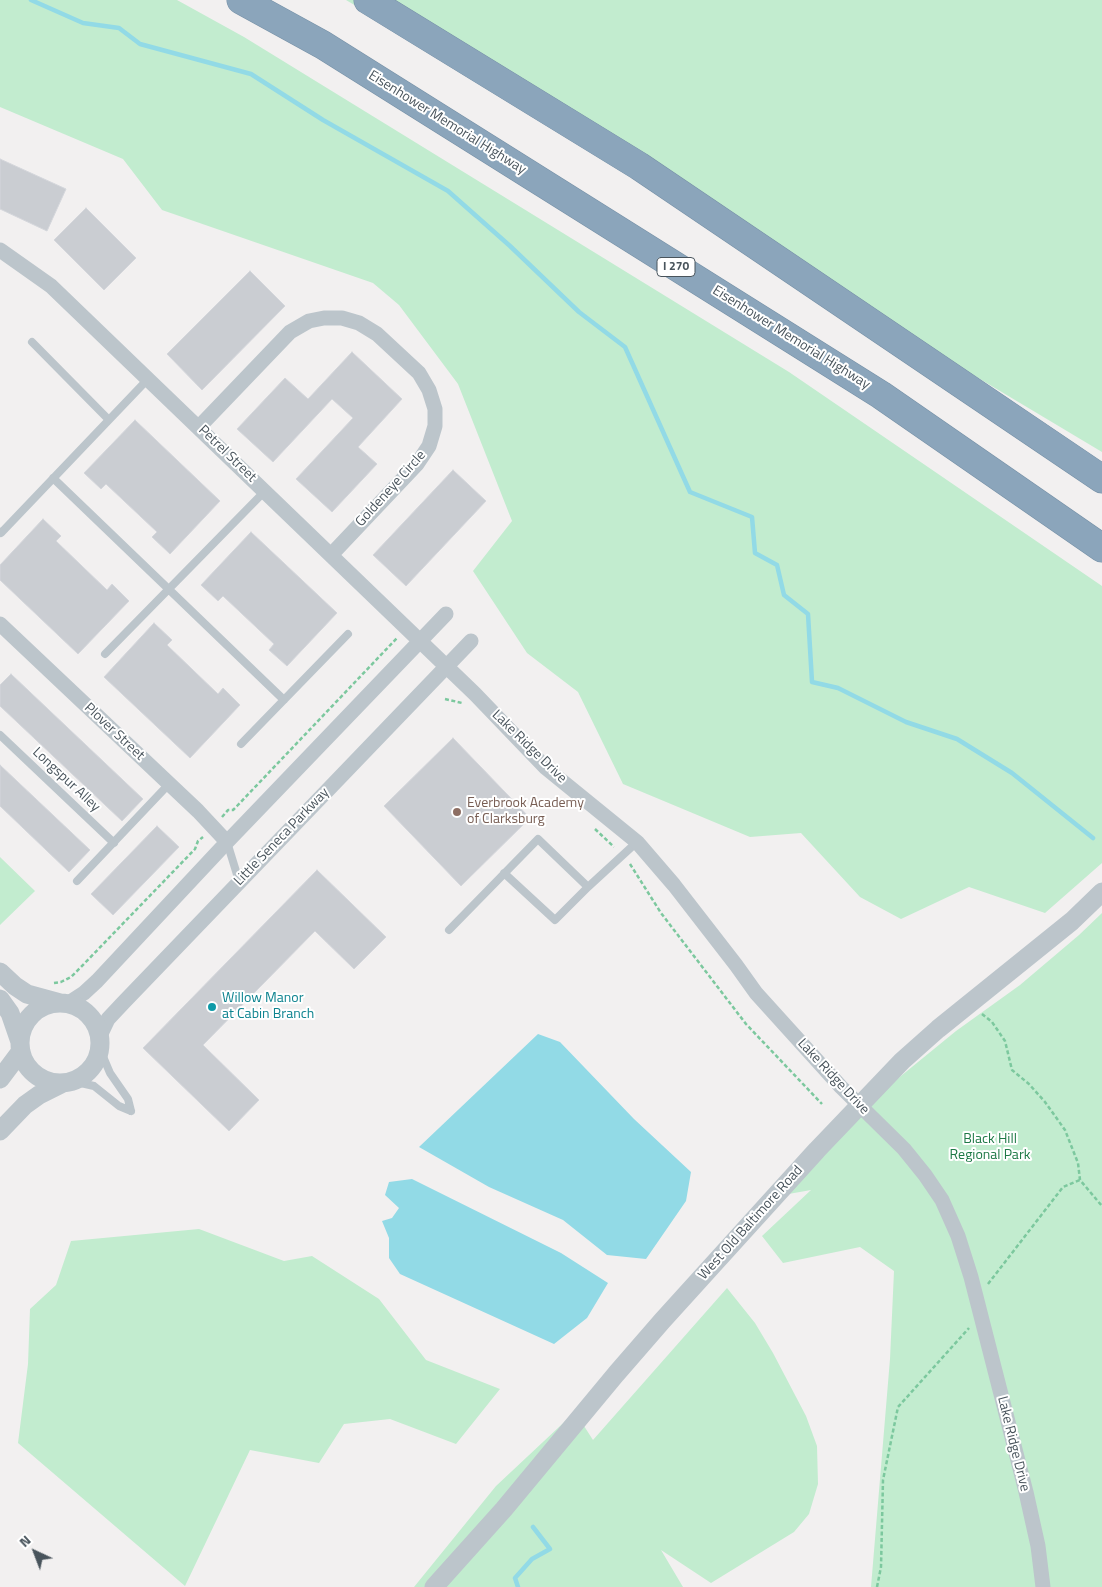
<!DOCTYPE html>
<html>
<head>
<meta charset="utf-8">
<style>
  body { margin:0 }
  #map { position:relative; width:1102px; height:1587px; overflow:hidden; background:#f2f0f0; font-family:"Titillium Web",sans-serif }
  canvas { display:block }
  .north { position:absolute; left:10px; top:1527px; width:50px; height:50px; -webkit-text-stroke:4px #fff; paint-order:stroke; rotate:317deg; font-size:14px; font-weight:700; line-height:20px; text-align:center; color:#49545c }
  .north::after { content:''; display:block; margin:auto; width:18px; height:22px; background:#49545c; clip-path:polygon(50% 0,100% 100%,50% 72%,0 100%) }
</style>
</head>
<body>
<div id="map">
<canvas width="1102" height="1587"></canvas>
<div class="north">N</div>
</div>
<script>
const ctx = document.querySelector('canvas').getContext('2d');
ctx.lineJoin = 'round';
function paint(path, color) { ctx.fillStyle = color; ctx.fill(path, 'evenodd'); }
const toPath = rows => new Path2D(rows.map(r => 'M' + r).join(''));
function trace(path, color, width, dash) { ctx.strokeStyle = color; ctx.lineWidth = width; ctx.lineCap = dash ? 'butt' : 'round'; ctx.setLineDash(dash || []); ctx.stroke(path); }
function label(font, color, halo, rows, align = 'center') {
  ctx.font = font + ' "Titillium Web",sans-serif'; ctx.lineWidth = 4; ctx.setLineDash([]); ctx.textBaseline = 'middle'; ctx.strokeStyle = halo; ctx.fillStyle = color; for (const [text, x, y, turn = 0] of rows) {
    ctx.save(); ctx.translate(x, y); ctx.rotate((+turn || 0) * Math.PI / 180); ctx.textAlign = isNaN(turn) ? turn : align; if (halo) ctx.strokeText(text, 0, 0); ctx.fillText(text, 0, 0); ctx.restore();
  }
}
paint(toPath([
  [0,0,177,0,244,37,789,372,1102,586,1102,863,1045,913,969,887,901,919,860,897,801,833,750,837,623,784,578,692,527,653,473,571,512,521,458,384,399,305,373,283,162,210,123,159,0,107],
  [346,0,1102,0,1102,452],
  [0,857,35,891,0,925],
  [1102,913,1102,1587,871,1587,890,1359,894,1271,860,1247,783,1263,762,1236,811,1190,783,1195,896,1080,956,1031,1020,985,1079,935],
  [199,1229,284,1261,312,1256,379,1299,426,1360,500,1389,456,1444,390,1419,344,1424,319,1463,250,1450,185,1586,18,1443,28,1364,30,1309,56,1285,71,1241],
  [727,1288,755,1323,773,1353,806,1416,817,1446,818,1484,809,1514,794,1532,711,1583,661,1550,683,1587,414,1587,496,1486,575,1412,593,1440]
]), '#c2eccf');
paint(toPath([
  [538,1034,560,1042,634,1119,691,1172,686,1201,646,1259,607,1255,563,1220,489,1187,419,1147],
  [412,1179,561,1253,608,1283,587,1318,554,1344,400,1274,389,1258,389,1238,382,1221,392,1218,399,1208,385,1195,389,1182]
]), '#92dae6');
trace(toPath([
  [31,0,83,23,119,28,140,44,251,74,323,120,448,191,510,246,579,312,625,347,690,492,752,517,755,553,777,565,784,595,808,614,812,682,838,688,906,722,957,739,1012,773,1093,838],
  [518,1587,515,1578,532,1559,550,1549,533,1527]
]), '#92dae6', 4.5);
const building = toPath([
  [0,159,66,189,47,231,0,209,0,159],
  [86,208,136,258,104,290,54,240,86,208],
  [250,271,285,306,202,390,167,354,250,271],
  [352,352,402,399,358,447,377,464,332,512,296,479,353,418,332,399,273,462,237,429,285,378,308,399,352,352],
  [135,420,220,501,170,554,152,537,157,532,106,484,101,489,84,473,135,420],
  [453,470,486,501,406,586,373,555,453,470],
  [43,519,61,536,56,541,107,590,112,584,129,601,78,654,0,580,0,565,43,519],
  [251,532,337,613,287,666,269,650,274,644,223,596,218,601,201,585,251,532],
  [154,623,172,640,167,645,218,694,223,688,240,705,190,758,104,677,154,623],
  [11,674,143,799,122,821,0,706,0,685,11,674],
  [453,738,530,818,461,886,384,806,453,738],
  [0,765,90,850,69,872,0,806,0,765],
  [157,826,179,847,113,915,91,894,157,826],
  [317,870,386,937,354,969,315,931,203,1045,259,1100,229,1131,143,1048,317,870]
]);
paint(building, '#cacdd2');
trace(building, '#d4d6db', 1);
const motorway = toPath([
  [241,0,323,45,881,395,1102,548],
  [368,0,639,166,1102,479]
]);
trace(motorway, '#7690a6', 29);
trace(toPath([
  [445,699,462,703],
  [222,817,228,810,233,810,237,806,397,638],
  [595,829,614,847],
  [630,864,661,913,746,1024,822,1104],
  [54,983,61,982,71,977,81,967,195,849,198,841,203,837],
  [982,1014,992,1022,1005,1041,1012,1070,1029,1084,1045,1102,1065,1130,1078,1163,1080,1180,1102,1206],
  [988,1284,1063,1187,1080,1180],
  [877,1587,881,1567,883,1480,898,1407,969,1328]
]), '#7cc89e', 2.5, [4, 2.5]);
trace(toPath([
  [32,342,109,420],
  [53,478,284,700],
  [0,532,1,533,148,379],
  [105,654,265,491],
  [0,735,114,843],
  [241,744,348,634],
  [227,842,239,881],
  [504,873,555,920,588,887],
  [77,881,169,784],
  [449,930,538,839,588,887,637,842],
  [99,1047,110,1073,128,1099,131,1111],
  [72,1081,94,1086,119,1106,131,1111]
]), '#bcc5cb', 8);
trace(toPath([
  [0,250,51,286,475,694,546,768,637,842,674,885,736,965,756,993,841,1087,904,1149,925,1175,942,1200,958,1236,971,1277,1026,1492,1038,1546,1043,1587],
  [199,427,290,332,309,321,324,318,342,318,359,323,377,334,419,373,429,390,435,409,435,426,429,446,417,464,331,555],
  [0,624,198,811,227,842],
  [67,1004,84,993,97,981,227,842,446,614],
  [99,1038,108,1019,123,1003,471,641]
]), '#bcc5cb', 15);
trace(toPath([
  [0,972,15,986,27,994,60,1003],
  [0,999,10,1013,20,1042],
  '20 1043a40 40 0 1 1 80 0a40 40 0 1 1-80 0Z',
  [0,1079,21,1051],
  [0,1131,25,1105,39,1095,63,1083],
  [434,1587,504,1509,616,1374,662,1321,817,1150,860,1105,902,1061,938,1029,1072,921,1102,892]
]), '#bcc5cb', 19);
trace(motorway, '#8ba5bb', 28);
for (const [x, y, r, color] of [
  [457,812,5,"#8d6e63"],
  [212,1007,5,"#0f9aa8"]
]) { const dot = new Path2D(); dot.arc(x, y, r, 0, 2 * Math.PI); ctx.fillStyle = color; ctx.fill(dot); trace(dot, '#fff', 2); }
for (const [x, y, w] of [
  [676,267,38]
]) { const box = new Path2D(); box.roundRect(x - w / 2, y - 9.5, w, 19, 4); ctx.fillStyle = '#fff'; ctx.fill(box); trace(box, '#49545c', 1); }
label('bold 12px', '#49545c', null, [
  ["I 270",676,267]
]);
label('14px', '#49545c', '#fff', [
  ["Eisenhower Memorial Highway",447,123,32],
  ["Eisenhower Memorial Highway",791,338,32],
  ["Petrel Street",227,454,44],
  ["Goldeneye Circle",391,489,-48],
  ["Plover Street",114,732,43],
  ["Lake Ridge Drive",529,747,44],
  ["Longspur Alley",66,780,43],
  ["Little Seneca Parkway",282,837,-46],
  ["Lake Ridge Drive",833,1077,47],
  ["West Old Baltimore Road",751,1223,-48],
  ["Lake Ridge Drive",1013,1444,76]
]);
label('14px', '#785e54', '#fff', [
  ["Everbrook Academy",467,804],
  ["of Clarksburg",467,820]
], 'left');
label('14px', '#0d838f', '#fff', [
  ["Willow Manor",222,999],
  ["at Cabin Branch",222,1015]
], 'left');
label('14px', '#1e7946', '#fff', [
  ["Black Hill",990,1140],
  ["Regional Park",990,1156]
]);
</script>
</body>
</html>
